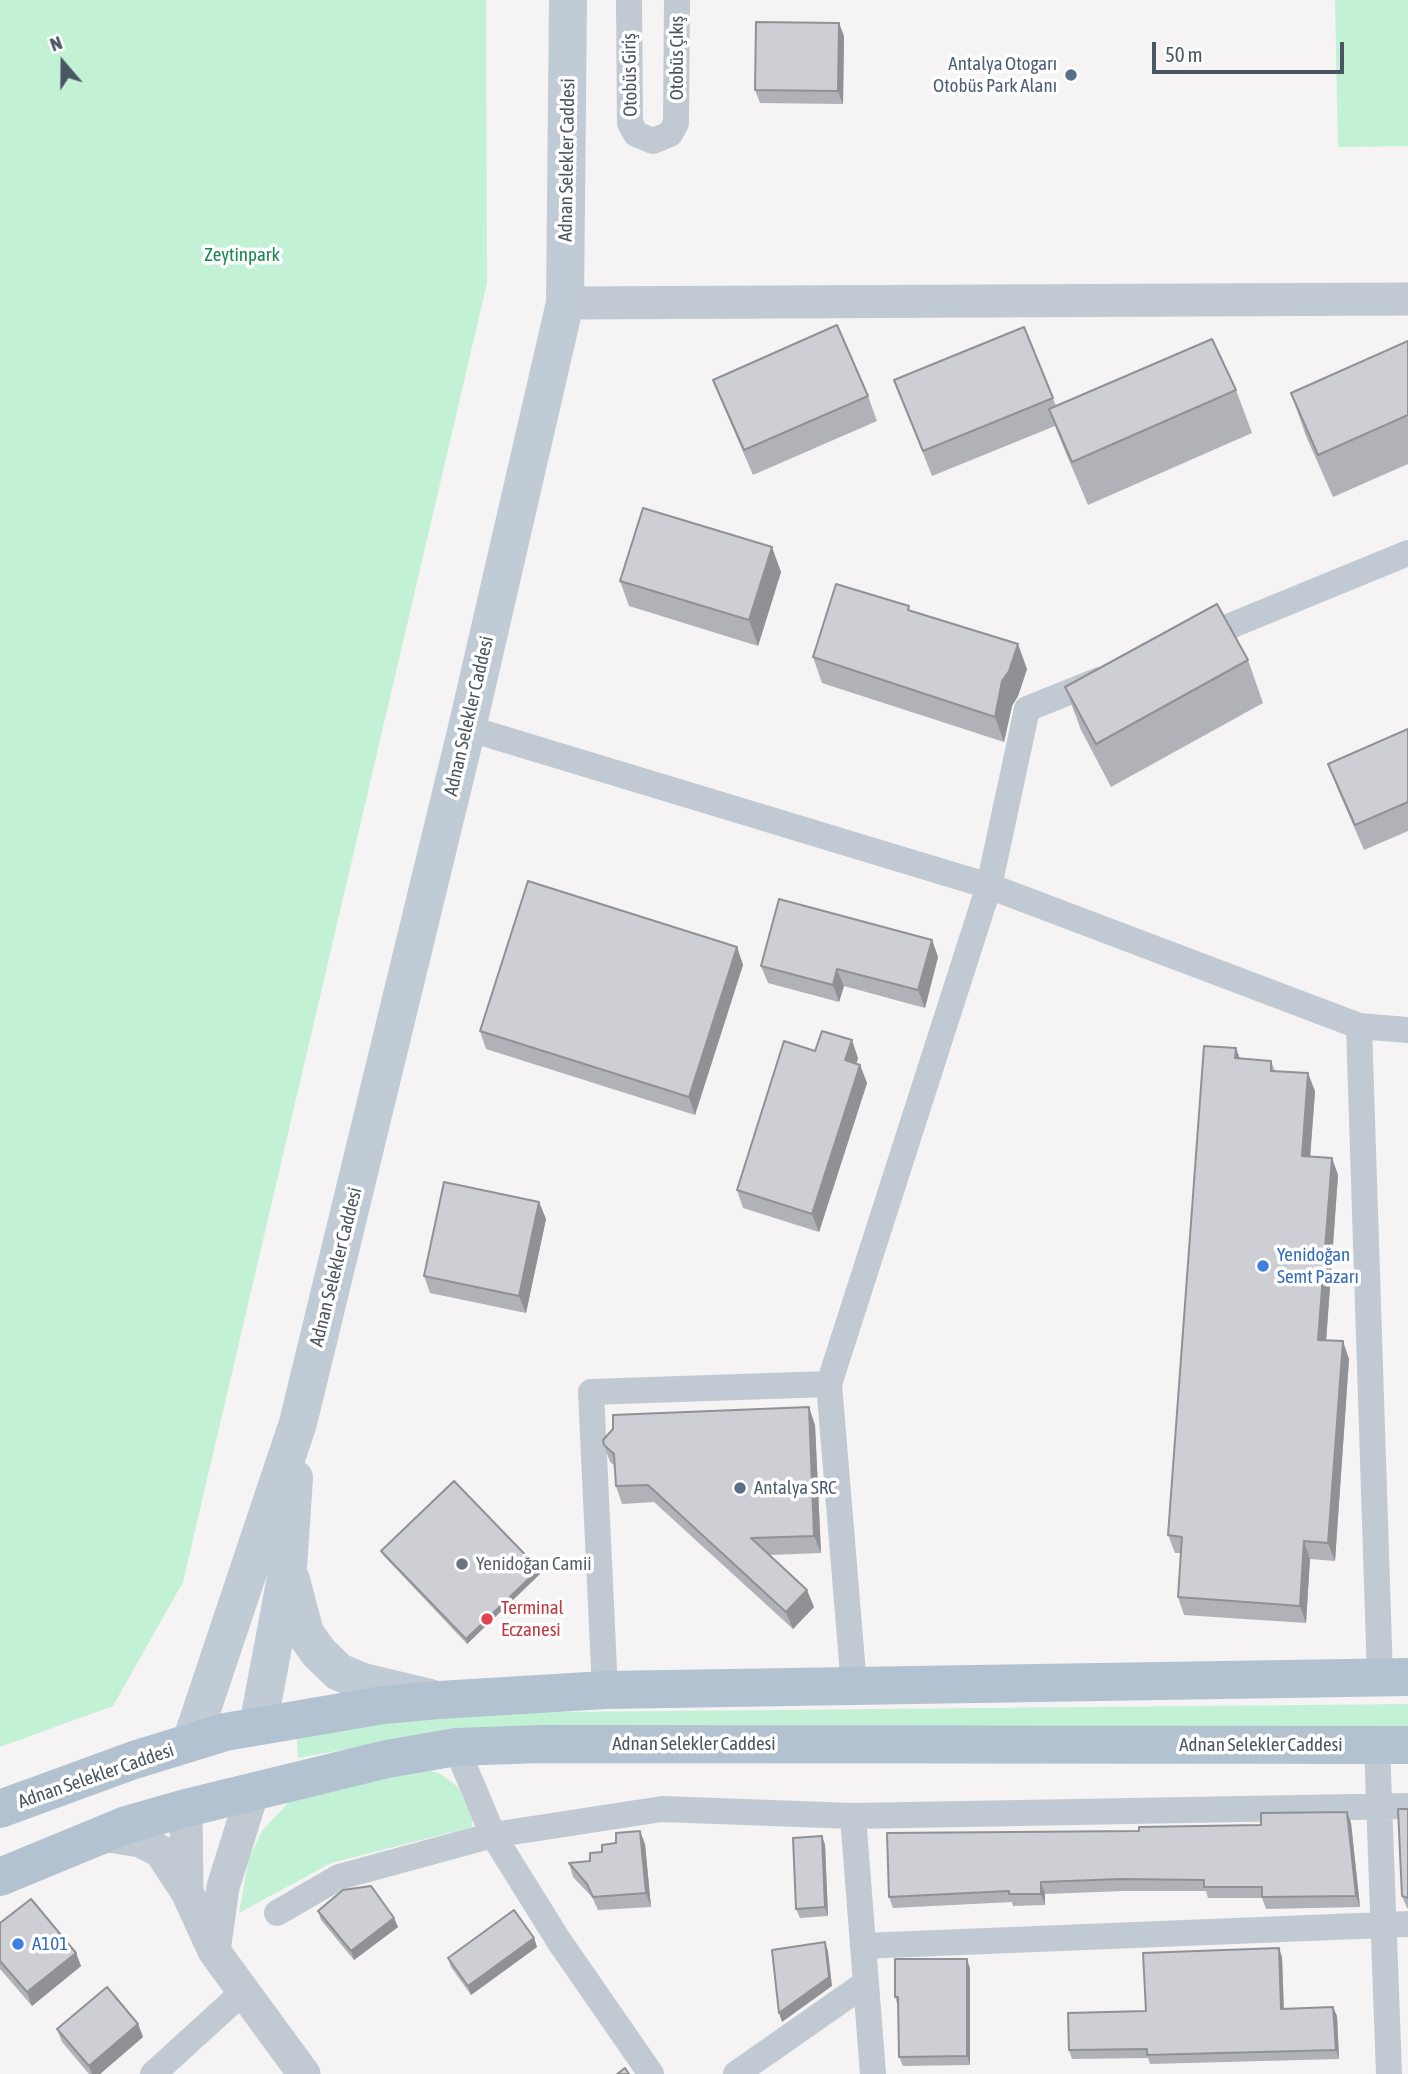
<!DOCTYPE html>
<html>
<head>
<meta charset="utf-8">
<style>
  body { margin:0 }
  #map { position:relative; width:1408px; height:2074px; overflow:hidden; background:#f5f3f3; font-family:"Asap Condensed",sans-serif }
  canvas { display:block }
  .north { position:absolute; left:28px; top:28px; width:70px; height:70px; -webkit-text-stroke:5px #fff; paint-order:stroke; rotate:340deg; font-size:19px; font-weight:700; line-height:28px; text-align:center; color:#4a5661 }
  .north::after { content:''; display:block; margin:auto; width:24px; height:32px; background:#4a5661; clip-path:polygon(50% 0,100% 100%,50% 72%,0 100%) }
  .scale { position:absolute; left:1152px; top:42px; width:192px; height:32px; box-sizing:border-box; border:4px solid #4a5661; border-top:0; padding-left:9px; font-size:21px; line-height:24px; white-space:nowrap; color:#4a5661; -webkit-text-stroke:5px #fff; paint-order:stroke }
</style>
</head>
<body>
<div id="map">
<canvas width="1408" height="2074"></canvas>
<div class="north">N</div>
<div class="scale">50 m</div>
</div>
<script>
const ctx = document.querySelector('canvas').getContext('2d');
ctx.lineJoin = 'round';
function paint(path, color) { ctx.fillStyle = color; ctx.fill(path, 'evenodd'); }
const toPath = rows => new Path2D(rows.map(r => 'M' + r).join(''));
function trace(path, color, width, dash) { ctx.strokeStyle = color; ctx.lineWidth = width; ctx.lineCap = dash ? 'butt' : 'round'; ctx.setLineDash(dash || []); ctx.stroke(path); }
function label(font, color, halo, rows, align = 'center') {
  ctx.font = font + ' "Asap Condensed",sans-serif'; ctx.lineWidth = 7; ctx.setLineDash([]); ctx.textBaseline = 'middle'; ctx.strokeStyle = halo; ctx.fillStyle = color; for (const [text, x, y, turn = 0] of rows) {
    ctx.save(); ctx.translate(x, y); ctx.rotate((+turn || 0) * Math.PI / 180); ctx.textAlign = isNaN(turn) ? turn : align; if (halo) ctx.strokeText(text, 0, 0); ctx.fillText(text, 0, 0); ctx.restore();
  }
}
paint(toPath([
  [0,0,486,0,487,283,183,1582,113,1706,0,1747],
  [1335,0,1408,0,1408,146,1338,147],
  [1408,1704,1408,1728,457,1729,298,1758,296,1727,460,1713],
  [416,1768,439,1773,458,1787,473,1819,472,1827,331,1863,239,1913,249,1858,262,1831,289,1802]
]), '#c3f1d5');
trace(toPath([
  [629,0,630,123,636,134,653,141,670,134,676,123,677,0],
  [1196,640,1408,553],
  [467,728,989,886,1359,1026,1408,1030],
  [1359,1026,1380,1677],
  [854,1686,829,1384,989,886,1027,709,1099,680],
  [605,1690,591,1392,829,1384],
  [1377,1746,1389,2074],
  [456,1747,493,1835,559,1941,651,2074],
  [853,1816,873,2074],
  [277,1913,339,1877,493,1835,662,1809,853,1816,1408,1806],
  [863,1946,1408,1924],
  [153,2074,243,1992],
  [736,2074,866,1983]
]), '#c1cad2', 26);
trace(toPath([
  [565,303,1408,299],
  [186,1808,187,1892,214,1951,223,1887,253,1791],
  [103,1835,140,1841,160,1851,187,1892],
  [214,1951,304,2074]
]), '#c1cad2', 33);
trace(toPath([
  [291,1580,305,1633,319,1653,339,1672,363,1682,430,1698],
  [258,1726,288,1567,294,1478],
  [191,1742,298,1423,467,728,565,303,568,0]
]), '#c1cbd6', 38);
trace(toPath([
  [0,1809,134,1760,225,1732,383,1705,439,1700,605,1690,1408,1677],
  [0,1877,126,1825,186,1808,387,1759,456,1747,540,1744,1408,1745]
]), '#b3c2d1', 38);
paint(toPath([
  [844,36,843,104,760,103,755,90],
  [1024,327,1056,406,1236,390,1252,433,1088,505,1065,451,1055,426,932,476,894,380],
  [1408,341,1408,464,1333,497,1306,436,1291,393],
  [713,380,868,396,877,421,753,475,723,405],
  [781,572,758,646,629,606,620,581],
  [911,611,1027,669,1018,696,1012,706,1004,742,822,683,813,657],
  [1248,660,1263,703,1111,787,1081,730,1065,687],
  [1408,729,1408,831,1364,850,1338,790,1328,764],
  [932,940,938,957,925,1008,844,986,839,1002,768,983,761,966],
  [737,947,743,965,695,1115,486,1049,480,1031],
  [1236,1048,1240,1059,1271,1061,1275,1071,1315,1091,1310,1156,1332,1158,1338,1175,1326,1340,1349,1359,1335,1561,1310,1559,1306,1623,1184,1615,1178,1597,1181,1553,1175,1553,1168,1535],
  [815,1051,858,1058,856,1064,860,1065,867,1083,819,1232,743,1208,737,1190],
  [539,1202,546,1219,526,1313,430,1293,424,1276],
  [815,1425,821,1553,770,1555,814,1607,793,1629,654,1502,622,1504,616,1486,615,1466,610,1462,604,1445],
  [381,1551,540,1574,467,1644,383,1555],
  [1408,1809,1408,1909,1407,1908,1402,1896],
  [1347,1812,1351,1823,1360,1907,1266,1909,1262,1898,1208,1898,1206,1891,1124,1891,1045,1894,1045,1905,1013,1906,1012,1902,893,1908,889,1897,1139,1831,1261,1825],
  [822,1836,825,1845,828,1916,800,1918,796,1909],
  [645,1844,651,1907,598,1910,592,1897,573,1877,569,1863,590,1861],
  [318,1911,394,1918,398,1927,354,1960,321,1920],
  [0,1923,76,1953,81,1966,32,2006,0,1969],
  [534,1938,537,1947,471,1995,451,1967,448,1958],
  [1282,1957,1284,2009,1337,2016,1339,2059,1150,2064,1148,2058,1072,2059,1069,2050,1146,2011],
  [970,1968,970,2065,903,2066,899,2057,898,2006,895,1997],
  [138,2024,143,2037,100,2074,89,2074,62,2042,57,2029]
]), '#b0b2b7');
paint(toPath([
  [839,23,844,36,843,104,838,91],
  [772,547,781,572,758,646,749,620],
  [1018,644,1027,669,1018,696,1012,706,1004,742,995,717,1002,681],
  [932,940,938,957,925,1008,918,990],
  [737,947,743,965,695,1115,689,1097],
  [837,969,844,986,839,1002,833,985],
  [852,1040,858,1058,852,1078,845,1060],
  [1236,1048,1242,1065,1235,1058],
  [860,1065,867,1083,819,1232,812,1214],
  [1308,1073,1315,1091,1309,1173,1302,1156],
  [1332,1158,1338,1175,1325,1357,1318,1340],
  [539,1202,546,1219,526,1313,519,1296],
  [1343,1341,1349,1359,1335,1561,1328,1543],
  [809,1407,815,1425,821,1553,814,1536],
  [1304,1541,1310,1559,1306,1623,1300,1606],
  [539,1569,540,1574,467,1644,466,1639],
  [807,1590,814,1607,793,1629,786,1612],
  [1347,1812,1351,1823,1360,1907,1356,1896],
  [640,1831,645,1844,651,1907,646,1893],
  [822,1836,825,1845,828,1916,825,1907],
  [1041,1882,1045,1894,1045,1905,1041,1894],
  [394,1918,398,1927,354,1960,351,1951],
  [534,1938,537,1947,471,1995,468,1986],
  [825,1942,828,1951,832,1986,782,2022,779,2013],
  [1279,1948,1282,1957,1284,2018,1281,2009],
  [76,1953,81,1966,32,2006,27,1992],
  [967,1959,970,1968,970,2065,967,2056],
  [1333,2007,1337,2016,1339,2059,1336,2050],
  [138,2024,143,2037,100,2074,92,2074,89,2066]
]), '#909195');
const building = toPath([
  [756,22,839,23,838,91,755,90,756,22],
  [837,325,868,396,744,450,713,380,837,325],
  [1024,327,1053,398,923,451,894,380,1024,327],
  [1212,339,1236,390,1072,462,1049,409,1212,339],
  [1408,341,1408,415,1318,455,1291,393,1408,341],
  [643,508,772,547,749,620,620,581,643,508],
  [836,584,909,606,908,610,1018,644,1009,671,1002,681,995,717,813,657,836,584],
  [1217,604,1248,660,1096,744,1065,687,1217,604],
  [1408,729,1408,802,1355,825,1328,764,1408,729],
  [528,881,737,947,689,1097,480,1031,528,881],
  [779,899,932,940,918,990,837,969,833,985,761,966,779,899],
  [822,1031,852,1040,845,1060,860,1065,812,1214,737,1190,784,1041,815,1051,822,1031],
  [1204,1046,1236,1048,1235,1058,1271,1061,1271,1071,1308,1073,1302,1156,1332,1158,1318,1340,1343,1341,1328,1543,1304,1541,1300,1606,1178,1597,1182,1537,1168,1535,1204,1046],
  [444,1182,539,1202,519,1296,424,1276,444,1182],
  [809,1407,814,1536,751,1538,807,1590,786,1612,648,1485,616,1486,614,1454,604,1445,603,1440,613,1429,613,1415,809,1407],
  [454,1481,539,1569,466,1639,381,1551,454,1481],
  [1398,1809,1408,1809,1408,1898,1402,1896,1398,1809],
  [1347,1812,1356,1896,1262,1897,1262,1887,1204,1887,1204,1880,1120,1879,1041,1882,1041,1894,1009,1894,1009,1891,889,1897,887,1833,1139,1831,1139,1827,1261,1825,1261,1813,1347,1812],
  [640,1831,646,1893,593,1897,587,1884,569,1863,590,1861,590,1853,602,1852,602,1845,616,1843,616,1833,640,1831],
  [822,1836,825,1907,796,1909,793,1838,822,1836],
  [371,1886,394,1918,351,1951,318,1911,343,1890,371,1886],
  [31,1899,76,1953,27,1992,0,1961,0,1923,31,1899],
  [514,1910,534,1938,468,1986,448,1958,514,1910],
  [825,1942,829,1977,779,2013,772,1950,825,1942],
  [1279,1948,1281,2009,1333,2007,1336,2050,1147,2055,1147,2049,1069,2050,1068,2013,1146,2011,1143,1953,1279,1948],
  [895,1959,967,1959,967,2056,899,2057,898,1997,895,1997,895,1959],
  [107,1987,138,2024,89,2066,57,2029,107,1987],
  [625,2068,629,2074,617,2074,625,2068]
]);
paint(building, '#cdcfd5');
trace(building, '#909195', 2);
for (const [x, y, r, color] of [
  [1071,75,7,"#5c6f8a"],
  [1263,1266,7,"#3f7fe0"],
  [740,1488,7,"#5c6f8a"],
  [462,1564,7,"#6b7280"],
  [487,1619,7,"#e0444e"],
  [18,1944,7,"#3f7fe0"]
]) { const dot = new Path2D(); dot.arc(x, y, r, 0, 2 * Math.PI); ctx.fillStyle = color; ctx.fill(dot); trace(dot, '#fff', 2.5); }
label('19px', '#4a5661', '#fff', [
  ["Otobüs Çıkış",677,58,-90],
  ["Otobüs Giriş",630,75,-91],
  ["Adnan Selekler Caddesi",567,160,-89],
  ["Adnan Selekler Caddesi",469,716,-77],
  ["Adnan Selekler Caddesi",336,1267,-76],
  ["Adnan Selekler Caddesi",694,1744],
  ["Adnan Selekler Caddesi",1261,1745],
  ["Adnan Selekler Caddesi",96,1776,-19]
]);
label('19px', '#4e5e75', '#fff', [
  ["Antalya Otogarı",1057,64],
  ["Otobüs Park Alanı",1057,86],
  ["Antalya SRC",754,1488,"left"]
], 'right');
label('19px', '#17864f', '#fff', [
  ["Zeytinpark",242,255]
]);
label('19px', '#366cbe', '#fff', [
  ["Yenidoğan",1277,1255],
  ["Semt Pazarı",1277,1277],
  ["A101",32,1944]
], 'left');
label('19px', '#5b616d', '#fff', [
  ["Yenidoğan Camii",476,1564]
], 'left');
label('19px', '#be3a42', '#fff', [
  ["Terminal",501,1608],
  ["Eczanesi",501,1630]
], 'left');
</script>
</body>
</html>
